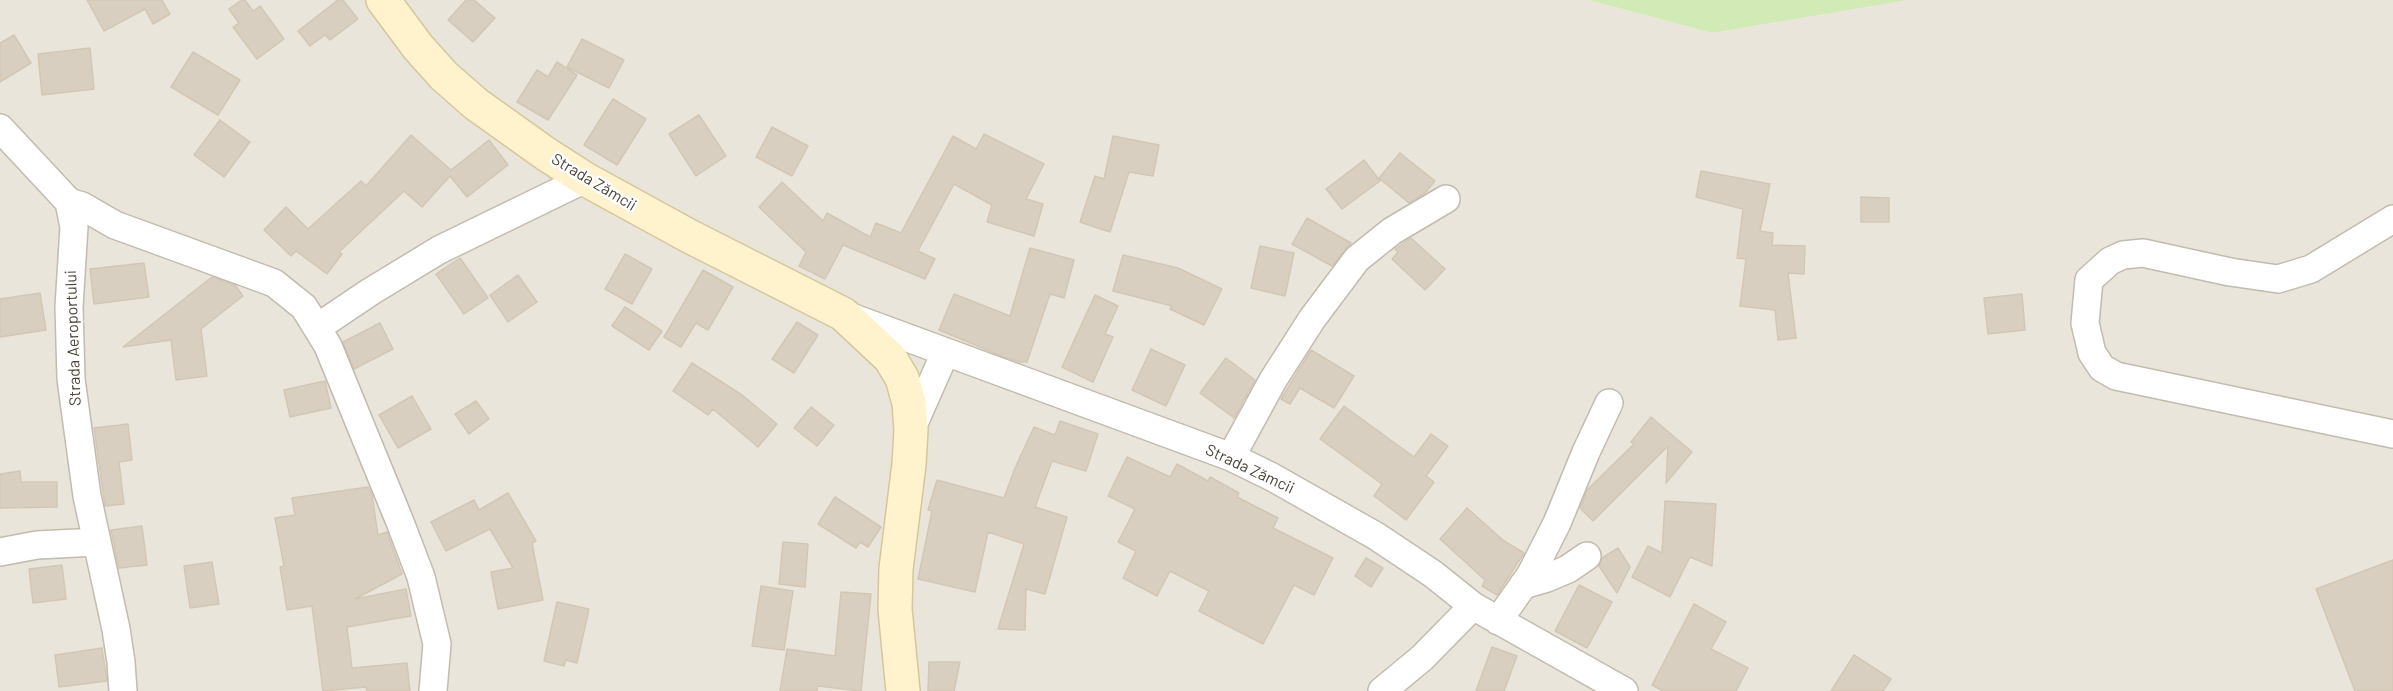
<!DOCTYPE html>
<html>
<head>
<meta charset="utf-8">
<style>
  body { margin:0 }
  canvas { display:block; background:#f6f3ec }
</style>
</head>
<body>
<canvas width="2393" height="691"></canvas>
<script>
const ctx = document.querySelector('canvas').getContext('2d');
ctx.lineJoin = 'round';
function paint(path, color) { ctx.fillStyle = color; ctx.fill(path, 'evenodd'); }
const toPath = rows => new Path2D(rows.map(r => 'M' + r).join(''));
function trace(path, color, width, dash) { ctx.strokeStyle = color; ctx.lineWidth = width; ctx.lineCap = dash ? 'butt' : 'round'; ctx.setLineDash(dash || []); ctx.stroke(path); }
function label(font, color, halo, rows, align = 'center') {
  ctx.font = font + ' Barlow,sans-serif'; ctx.lineWidth = 5; ctx.setLineDash([]); ctx.textBaseline = 'middle'; ctx.strokeStyle = halo; ctx.fillStyle = color; for (const [text, x, y, turn = 0] of rows) {
    ctx.save(); ctx.translate(x, y); ctx.rotate((+turn || 0) * Math.PI / 180); ctx.textAlign = isNaN(turn) ? turn : align; if (halo) ctx.strokeText(text, 0, 0); ctx.fillText(text, 0, 0); ctx.restore();
  }
}
paint(toPath([
  [0,0,1589,0,1712,33,1908,0,2393,0,2393,691,0,691]
]), '#eae5da');
paint(toPath([
  [1589,0,1908,0,1712,33]
]), '#d2eab5');
const building = toPath([
  [87,0,162,0,170,14,153,24,145,9,104,31,87,0],
  [242,0,245,0,253,11,260,6,284,39,257,59,233,27,239,23,229,9,242,0],
  [338,0,343,0,358,19,330,40,325,35,310,46,298,31,338,0],
  [466,0,474,0,495,18,473,42,448,20,466,0],
  [14,35,31,63,0,82,0,43,14,35],
  [582,39,624,60,609,88,567,67,582,39],
  [90,48,94,89,42,95,38,54,90,48],
  [193,52,240,80,218,115,171,87,193,52],
  [557,62,577,75,548,120,517,102,537,70,548,77,557,62],
  [613,99,646,119,617,165,584,145,613,99],
  [699,115,726,156,696,176,669,134,699,115],
  [220,120,250,142,224,177,194,155,220,120],
  [772,127,808,146,792,176,756,157,772,127],
  [984,134,1044,164,1026,199,1043,204,1034,236,987,222,992,205,954,184,918,251,935,259,925,279,843,245,825,279,799,266,806,252,759,207,782,182,823,221,827,213,870,237,876,223,901,233,953,136,976,149,984,134],
  [411,135,451,170,489,140,508,165,467,197,450,176,422,207,404,191,339,252,342,254,327,274,296,251,291,256,264,230,286,207,308,229,361,181,366,186,411,135],
  [1113,136,1159,145,1153,176,1129,172,1110,232,1080,222,1095,176,1104,179,1113,136],
  [1400,153,1435,181,1425,193,1409,203,1379,178,1400,153],
  [1364,160,1380,181,1342,209,1326,189,1364,160],
  [1701,171,1770,184,1760,231,1773,233,1772,245,1805,246,1804,274,1788,273,1796,338,1778,340,1775,310,1740,306,1746,259,1737,258,1743,209,1696,197,1701,171],
  [1861,197,1889,198,1889,222,1861,222,1861,197],
  [1307,218,1351,243,1332,266,1292,244,1307,218],
  [1411,238,1445,269,1425,290,1392,259,1398,252,1395,249,1411,238],
  [1260,246,1294,253,1285,296,1251,288,1260,246],
  [1030,248,1074,260,1064,298,1050,294,1027,362,1020,362,1004,357,939,330,954,294,1010,316,1030,248],
  [625,254,652,269,632,304,605,289,625,254],
  [1123,255,1178,268,1222,289,1204,325,1170,309,1172,306,1113,291,1123,255],
  [460,258,488,298,464,314,436,274,460,258],
  [144,263,149,297,94,304,90,269,144,263],
  [703,270,733,287,708,330,696,323,681,347,664,337,703,270],
  [518,275,537,302,508,322,490,295,518,275],
  [212,277,235,285,243,296,201,329,207,376,176,380,171,340,123,347,212,277],
  [40,293,46,330,0,337,0,299,40,293],
  [2022,294,2025,330,1988,334,1984,298,2022,294],
  [1095,295,1118,306,1105,334,1113,337,1093,382,1062,367,1095,295],
  [625,307,662,331,649,350,612,326,625,307],
  [797,322,818,335,794,373,772,359,797,322],
  [380,323,393,349,354,369,343,342,380,323],
  [1151,349,1185,365,1166,406,1132,390,1151,349],
  [1311,350,1354,376,1334,408,1300,388,1290,404,1281,399,1311,350],
  [1226,358,1255,380,1234,418,1200,393,1226,358],
  [692,363,742,395,777,424,758,447,713,409,708,415,673,391,692,363],
  [325,381,331,408,290,417,284,390,325,381],
  [412,396,431,429,398,448,379,415,412,396],
  [476,401,489,419,469,434,455,414,476,401],
  [1344,406,1414,457,1431,434,1448,446,1426,476,1434,482,1406,520,1374,496,1382,484,1320,439,1344,406],
  [811,407,834,425,817,446,794,428,811,407],
  [1651,417,1692,452,1666,483,1668,446,1593,521,1580,508,1587,490,1634,444,1631,442,1651,417],
  [1060,421,1098,434,1086,471,1052,461,1035,507,1067,517,1045,594,1026,589,1025,630,998,629,1024,544,988,532,975,592,918,579,932,511,928,510,937,480,1004,498,1015,468,1034,427,1055,435,1060,421],
  [128,424,132,460,119,462,124,504,105,506,94,428,128,424],
  [1127,457,1170,477,1177,464,1208,481,1210,477,1239,493,1237,497,1278,518,1273,528,1333,558,1314,595,1294,585,1263,644,1199,611,1209,591,1170,571,1157,596,1123,578,1136,551,1118,542,1135,509,1108,496,1127,457],
  [20,471,21,482,57,482,57,507,0,508,0,474,20,471],
  [368,487,372,495,378,535,387,532,402,574,355,599,406,589,411,616,347,627,352,668,407,663,410,691,367,691,366,687,323,691,312,606,287,610,280,567,284,566,275,518,295,515,292,498,368,487],
  [508,493,536,541,532,543,543,600,498,609,491,572,513,568,490,529,446,551,431,522,474,500,479,510,508,493],
  [835,497,881,527,868,547,860,542,856,548,818,524,835,497],
  [1665,501,1716,504,1712,566,1690,557,1670,597,1632,577,1648,546,1662,553,1665,501],
  [1467,508,1504,541,1524,553,1497,595,1482,586,1485,580,1440,539,1467,508],
  [142,526,147,565,119,568,111,530,142,526],
  [783,542,808,544,805,587,779,584,783,542],
  [1618,548,1630,567,1617,593,1599,566,1602,558,1618,548],
  [1366,558,1383,568,1371,587,1355,576,1366,558],
  [2393,560,2393,691,2355,691,2316,589,2393,560],
  [212,562,219,604,190,608,184,566,212,562],
  [62,565,66,599,33,603,29,569,62,565],
  [1579,585,1612,602,1587,648,1555,631,1579,585],
  [761,586,793,591,784,650,752,646,761,586],
  [841,592,871,594,861,691,818,686,817,691,780,691,787,649,835,656,841,592],
  [557,602,589,609,577,663,566,660,564,666,544,661,557,602],
  [1694,604,1726,622,1711,649,1748,668,1736,691,1663,691,1652,685,1694,604],
  [1492,647,1517,656,1504,691,1476,691,1492,647],
  [102,648,107,681,59,687,55,655,102,648],
  [1854,655,1891,679,1883,691,1831,691,1854,655],
  [929,662,960,662,954,691,928,691,929,662]
]);
paint(building, '#d8cfc1');
trace(building, '#d3c7b4', 1.5);
const minor = toPath([
  [0,128,69,202,82,206,115,225,274,283,304,307,328,346,400,522,421,577,437,644,433,691],
  [69,202,74,227,69,307,71,379,87,496,116,629,121,662,123,691],
  [2393,219,2311,269,2278,279,2230,272,2143,253,2123,255,2110,261,2089,280,2085,323,2092,353,2102,368,2116,376,2393,434],
  [851,317,1231,457,1272,477,1376,536,1433,574,1473,606,1624,691],
  [318,327,370,292,439,250,585,179],
  [911,430,945,353],
  [1231,457,1273,380,1312,319,1357,259,1392,231,1446,199],
  [0,552,37,545,97,542],
  [1523,585,1547,578,1568,569,1587,556],
  [1498,621,1531,574,1557,523,1586,452,1609,403],
  [1382,691,1422,658,1473,606]
]);
const secondary = toPath([
  [383,0,418,47,444,76,476,104,546,154,585,179,689,236,843,314,890,358,902,378,909,403,911,430,909,464,896,569,895,609,903,691]
]);
trace(minor, '#c2bbae', 30);
trace(secondary, '#d6c79b', 36);
trace(minor, '#fff', 27);
trace(secondary, '#fff3cd', 33);
label('16px', '#4b4439', '#fff', [
  ["Strada Zămcii",594,182,31],
  ["Strada Aeroportului",73,338,-92],
  ["Strada Zămcii",1250,469,25]
]);
</script>
</body>
</html>
